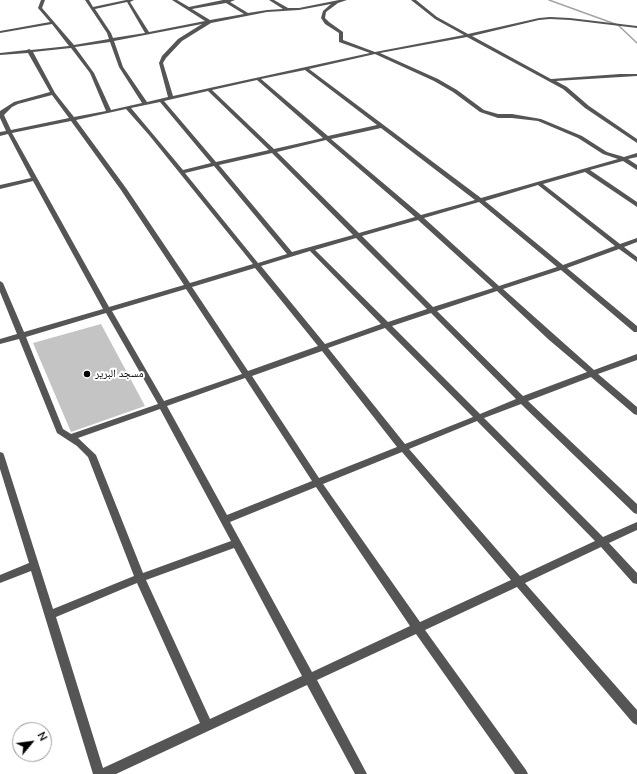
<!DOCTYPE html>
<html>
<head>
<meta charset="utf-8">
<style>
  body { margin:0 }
  #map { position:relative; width:637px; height:774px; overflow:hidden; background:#fff; font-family:"Nunito Sans",sans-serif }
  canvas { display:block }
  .north { position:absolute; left:12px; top:722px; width:40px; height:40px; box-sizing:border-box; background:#fff; border:1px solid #999; border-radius:50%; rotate:61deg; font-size:11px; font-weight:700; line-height:16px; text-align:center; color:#000 }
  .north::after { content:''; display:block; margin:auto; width:14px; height:18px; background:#000; clip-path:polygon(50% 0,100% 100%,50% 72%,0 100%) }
</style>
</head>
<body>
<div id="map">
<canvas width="637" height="774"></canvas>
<div class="north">N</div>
</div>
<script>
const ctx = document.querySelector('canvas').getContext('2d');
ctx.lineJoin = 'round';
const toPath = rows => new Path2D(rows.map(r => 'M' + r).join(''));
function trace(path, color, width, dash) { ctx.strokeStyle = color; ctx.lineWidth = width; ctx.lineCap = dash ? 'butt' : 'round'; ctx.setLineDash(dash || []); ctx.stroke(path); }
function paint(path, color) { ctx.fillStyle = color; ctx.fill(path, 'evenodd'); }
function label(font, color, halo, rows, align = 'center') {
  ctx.font = font + ' "Nunito Sans","Noto Naskh Arabic",sans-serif'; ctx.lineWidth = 4; ctx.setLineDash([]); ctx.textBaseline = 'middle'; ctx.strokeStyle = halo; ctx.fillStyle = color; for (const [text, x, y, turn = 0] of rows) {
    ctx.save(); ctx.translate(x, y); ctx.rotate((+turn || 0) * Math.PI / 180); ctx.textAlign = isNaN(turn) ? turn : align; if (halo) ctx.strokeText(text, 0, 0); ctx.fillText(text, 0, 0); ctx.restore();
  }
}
trace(toPath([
  [549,0,618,25,637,43]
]), '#a3a3a3', 1.5);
paint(toPath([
  [101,324,145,406,71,432,33,343]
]), '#c4c4c4');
paint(toPath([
  [41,0,45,0,42,8,74,45,109,39,107,33,85,0,89,0,93,7,126,0,134,0,130,2,149,32,205,21,172,0,177,0,189,7,223,0,235,0,230,2,248,13,267,10,283,9,269,0,274,0,288,8,299,8,339,0,347,0,338,3,326,12,325,18,329,22,343,32,343,40,375,52,464,35,435,19,411,0,416,0,437,17,468,34,539,18,550,17,570,18,637,26,637,28,570,20,550,19,539,20,472,36,551,79,620,74,637,74,637,76,556,81,567,87,589,106,637,139,637,143,585,108,563,89,467,37,380,53,438,79,457,90,484,110,498,114,512,114,541,119,582,136,607,152,624,157,637,153,637,157,628,159,637,165,637,170,623,161,590,170,637,202,637,207,585,172,543,184,620,244,637,238,637,242,624,247,637,257,637,262,619,249,567,268,637,326,637,332,634,332,561,270,503,289,594,370,637,354,637,360,598,374,637,407,637,415,634,414,591,377,528,401,637,504,637,514,634,513,521,404,484,418,603,537,637,522,637,530,609,543,637,573,637,584,633,583,601,547,525,583,637,710,637,725,633,723,517,587,425,630,526,770,528,774,515,774,416,634,317,680,367,774,355,774,307,685,116,774,93,774,31,571,0,583,0,575,29,563,0,469,0,452,3,453,4,455,53,609,134,576,88,457,77,446,57,433,19,339,0,344,0,339,17,334,0,292,0,281,3,283,24,332,103,309,33,181,0,189,0,185,31,178,8,134,0,136,0,132,6,131,0,118,0,111,14,102,50,92,28,53,0,55,0,53,27,50,29,49,31,50,69,46,52,24,0,33,0,31,50,22,38,8,41,0],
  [127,2,145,33,113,38,111,33,95,9,127,2],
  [226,3,244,14,210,20,192,9,226,3],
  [331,4,323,11,321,18,325,24,339,33,339,42,370,53,173,96,163,63,166,58,182,41,211,23,267,12,299,10,331,4],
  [202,24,178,39,162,56,159,63,168,97,147,102,123,67,114,41,202,24],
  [110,42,119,67,142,103,111,110,94,73,75,47,110,42],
  [71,48,90,73,106,111,74,117,55,93,33,52,71,48],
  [375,54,434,81,453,92,480,112,498,118,512,118,538,121,578,138,603,154,618,159,481,198,309,69,375,54],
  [305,70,377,125,328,136,261,79,305,70],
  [257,80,323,138,274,149,212,90,257,80],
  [208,91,269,150,216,162,164,101,208,91],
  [52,95,69,118,11,130,4,115,12,107,18,104,52,95],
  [160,102,211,163,183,170,131,108,160,102],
  [126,109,149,135,253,264,190,283,126,188,76,120,126,109],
  [71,121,121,190,184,285,109,307,12,133,71,121],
  [381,128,475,200,421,215,331,139,381,128],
  [326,140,415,217,359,233,277,152,326,140],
  [272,153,353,235,292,252,219,165,272,153],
  [214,166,287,254,258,263,185,173,214,166],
  [538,185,615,246,563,265,485,201,538,185],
  [479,202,557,267,499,286,424,218,479,202],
  [418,220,493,288,433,307,362,236,418,220],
  [356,238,427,309,388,322,315,250,356,238],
  [310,251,381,324,325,344,261,266,310,251],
  [255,268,318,346,248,371,192,287,255,268],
  [186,289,242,374,164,401,112,311,186,289],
  [497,291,548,339,587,372,523,396,437,311,497,291],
  [106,313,158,404,71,434,63,429,26,337,106,313],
  [431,313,516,399,480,414,392,326,431,313],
  [385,328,473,417,405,444,328,348,385,328],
  [322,351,397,447,319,478,252,376,322,351],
  [245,378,312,481,227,515,167,406,245,378],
  [160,409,231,541,143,573,96,455,78,438,160,409],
  [477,421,595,541,520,576,409,449,477,421],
  [402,452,511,580,420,622,323,484,402,452],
  [316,487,410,626,312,672,230,522,316,487],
  [234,548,302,676,210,719,146,580,234,548],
  [137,583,200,723,103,768,56,617,137,583]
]), '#555');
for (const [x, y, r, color] of [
  [87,374,4,"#000"]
]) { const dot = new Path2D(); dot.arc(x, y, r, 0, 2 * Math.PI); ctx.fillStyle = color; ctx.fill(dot); trace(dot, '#fff', 1.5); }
label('11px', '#000', '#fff', [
  ["مسجد البرير",95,374]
], 'left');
</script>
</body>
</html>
